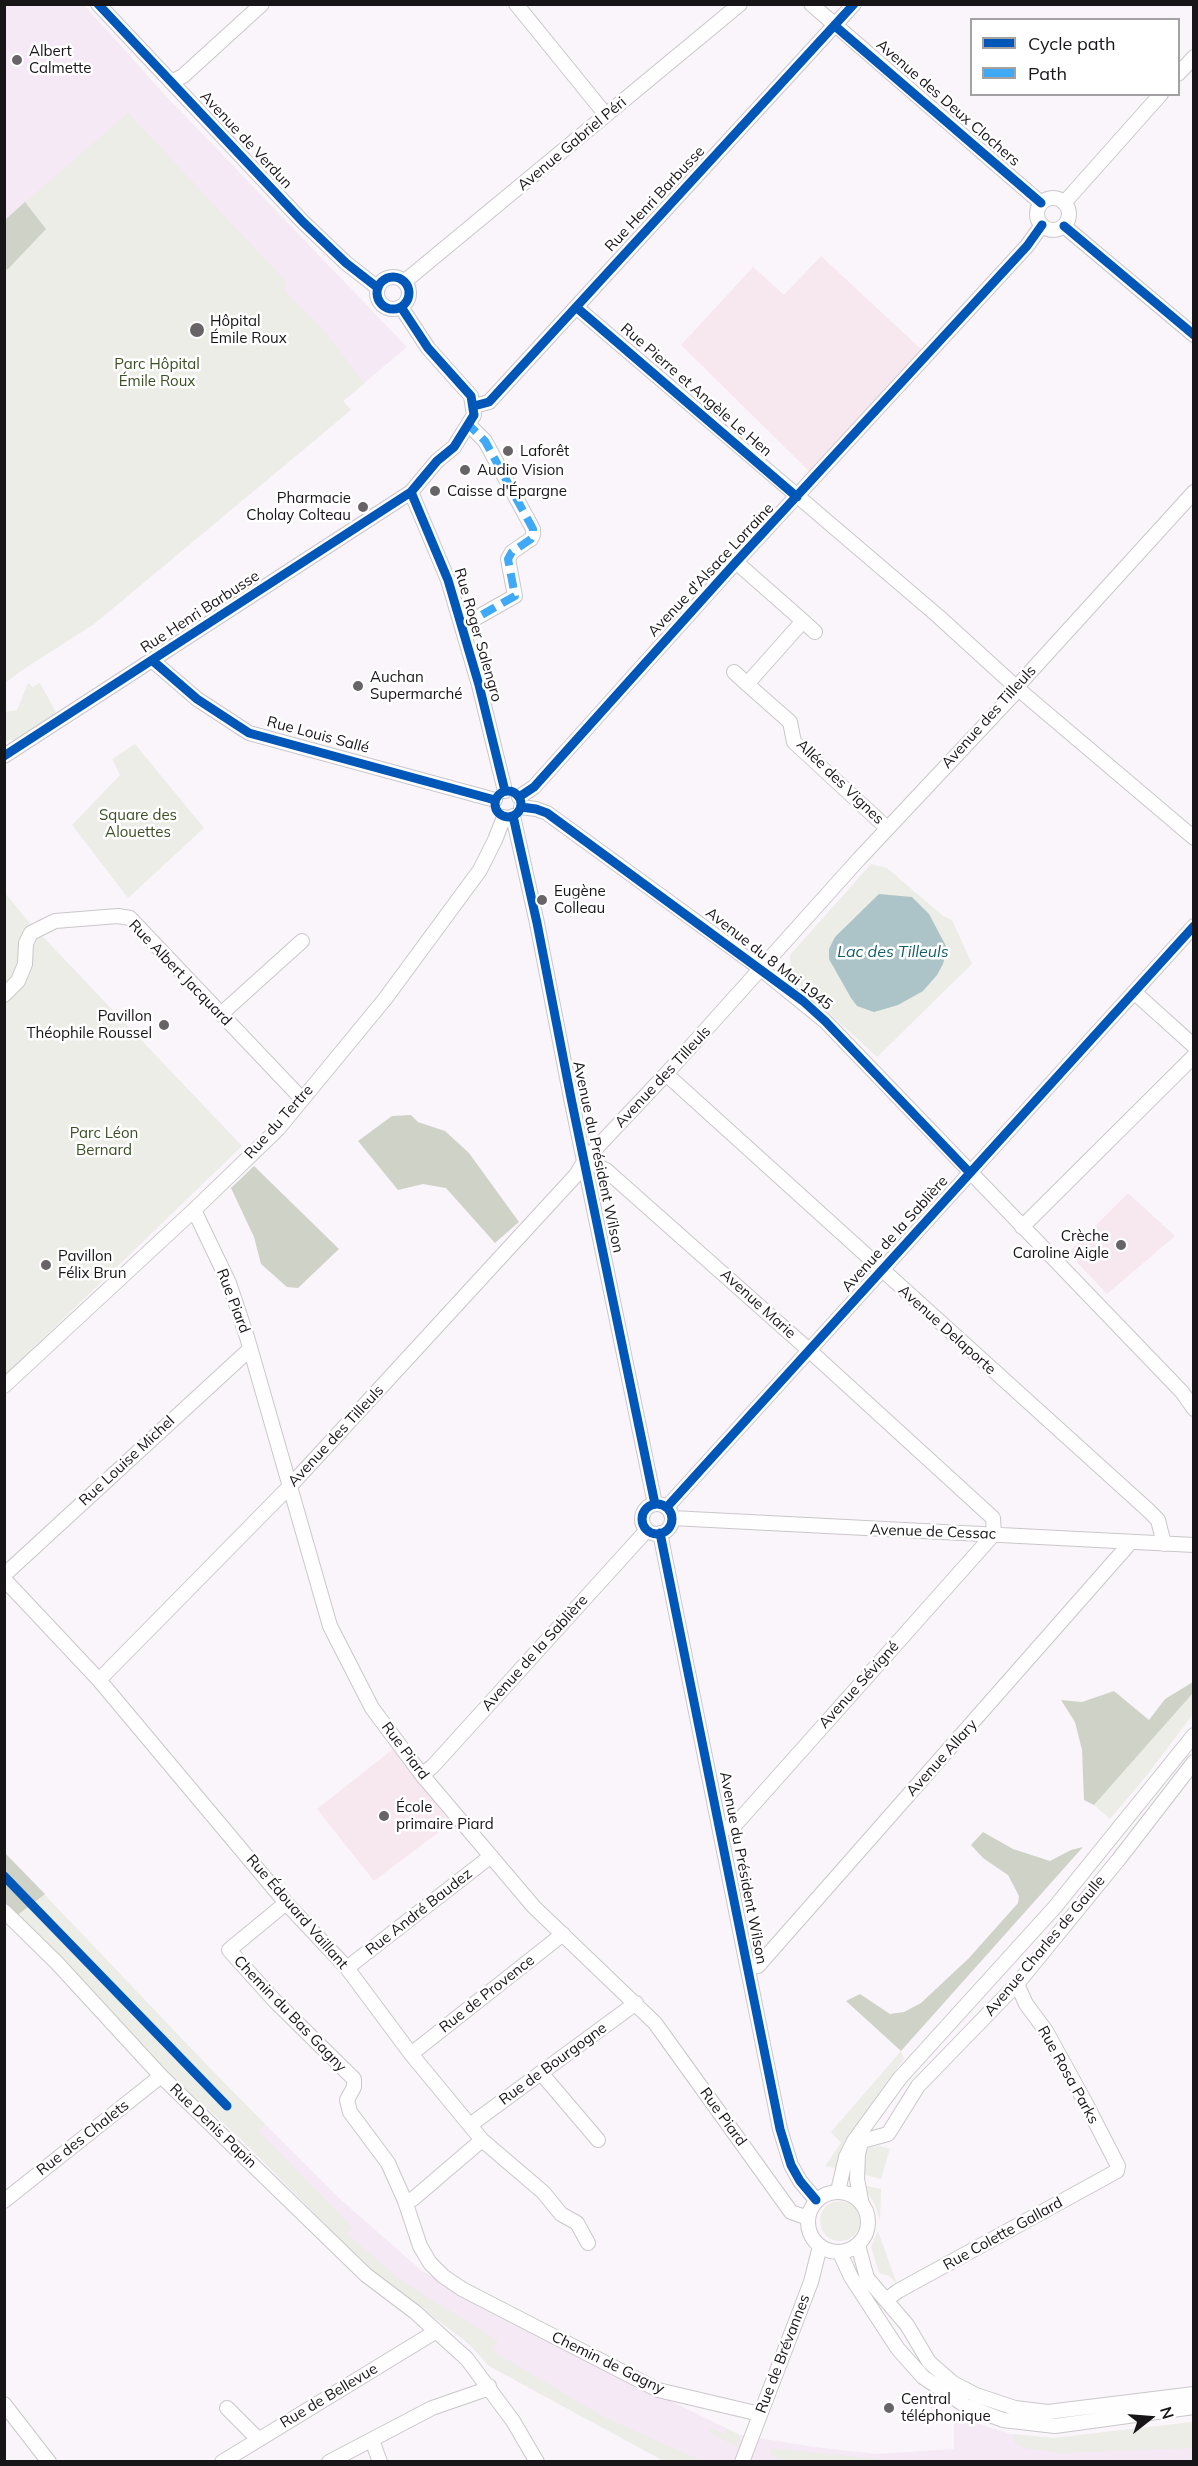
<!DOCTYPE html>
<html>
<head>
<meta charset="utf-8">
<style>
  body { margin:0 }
  #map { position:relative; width:1198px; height:2466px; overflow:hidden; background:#faf5fa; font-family:Mulish,sans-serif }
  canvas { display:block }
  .frame { position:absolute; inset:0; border:6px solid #181518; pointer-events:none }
  .legend { position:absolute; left:970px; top:18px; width:210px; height:78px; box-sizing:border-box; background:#fff; border:2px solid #a3a1a3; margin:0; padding:8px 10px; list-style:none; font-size:18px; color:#181518 }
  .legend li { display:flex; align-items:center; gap:12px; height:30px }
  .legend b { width:30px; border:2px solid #a3a1a3 }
  .north { position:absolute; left:1120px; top:2388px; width:60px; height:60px; -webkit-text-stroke:4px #fff; paint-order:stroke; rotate:73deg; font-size:16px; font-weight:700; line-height:24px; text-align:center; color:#181518 }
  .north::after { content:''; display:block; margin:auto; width:21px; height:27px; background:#181518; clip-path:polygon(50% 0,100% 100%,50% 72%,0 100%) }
</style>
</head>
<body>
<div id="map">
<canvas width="1198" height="2466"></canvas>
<div class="frame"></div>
<ul class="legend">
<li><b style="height:8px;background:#0057b8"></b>Cycle path</li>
<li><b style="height:8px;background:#3fa9f5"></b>Path</li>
</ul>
<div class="north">N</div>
</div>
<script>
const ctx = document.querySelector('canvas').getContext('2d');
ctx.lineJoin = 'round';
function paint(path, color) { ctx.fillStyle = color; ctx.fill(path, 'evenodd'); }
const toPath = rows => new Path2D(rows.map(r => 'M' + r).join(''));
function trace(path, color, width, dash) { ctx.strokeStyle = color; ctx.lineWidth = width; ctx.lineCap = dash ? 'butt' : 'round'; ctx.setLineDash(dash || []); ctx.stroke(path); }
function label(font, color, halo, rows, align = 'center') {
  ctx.font = font + ' Mulish,sans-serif'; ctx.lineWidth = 5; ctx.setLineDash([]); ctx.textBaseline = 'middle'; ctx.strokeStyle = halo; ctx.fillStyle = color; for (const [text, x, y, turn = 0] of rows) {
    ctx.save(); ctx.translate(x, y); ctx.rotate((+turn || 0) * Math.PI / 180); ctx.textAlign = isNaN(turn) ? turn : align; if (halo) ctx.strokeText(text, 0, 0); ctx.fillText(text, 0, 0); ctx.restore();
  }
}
paint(toPath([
  [5,5,84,5,165,95,407,347,343,401,351,410,94,624,22,670,5,683],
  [265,2124,340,2199,422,2271,561,2347,740,2435,814,2447,876,2454,954,2449,954,2416,1017,2436,1054,2438,1193,2422,1193,2461,664,2461,489,2366,469,2344,364,2263,245,2143]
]), '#f4e9f4');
paint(toPath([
  [821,256,922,350,810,472,681,345,753,267,784,295],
  [1128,1193,1175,1236,1107,1294,1068,1253],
  [393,1749,451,1823,374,1881,317,1809]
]), '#f7e8f0');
paint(toPath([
  [128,113,285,281,285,291,323,329,364,384,343,401,351,410,94,624,22,670,5,683,5,220],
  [28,683,33,687,40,683,59,718,15,742,11,739,5,742,5,712,17,710],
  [135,744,204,828,128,898,72,825,120,775,112,759],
  [871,864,887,868,943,916,952,920,972,964,877,1057,791,978,790,955],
  [4,892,29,922,242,1146,5,1375],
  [1193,1693,1193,1714,1148,1774,1110,1819,1094,1805],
  [4,1852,207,2065,265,2124,258,2131,352,2227,347,2234,399,2279,498,2341,492,2349,499,2355,604,2417,702,2461,664,2461,489,2366,469,2344,364,2263,245,2143,168,2073,5,1903],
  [901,2051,904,2059,846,2140,835,2168,825,2166,841,2143,831,2132],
  [879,2146,890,2149,881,2179,861,2174,864,2152,870,2147],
  [863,2185,881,2189,880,2221,875,2205],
  '820 2221a20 20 0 1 1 40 0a20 20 0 1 1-40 0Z',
  [878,2231,897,2284,889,2276,879,2273,871,2247],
  [1193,2422,1193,2448,1061,2453,1025,2448,1015,2443,1013,2434,1054,2438],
  [711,2428,725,2434,727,2429,740,2435,739,2448,709,2432],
  [771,2448,894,2461,783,2461,770,2454]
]), '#ebede6');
paint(toPath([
  [25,202,46,229,8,269,5,270,5,220],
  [411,1115,418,1122,445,1131,469,1153,519,1222,495,1243,446,1188,423,1184,398,1190,358,1141,392,1116],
  [254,1166,339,1249,298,1288,287,1287,261,1264,254,1237,231,1188],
  [1193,1682,1193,1693,1094,1805,1084,1800,1082,1750,1075,1722,1061,1700,1082,1702,1114,1691,1149,1720,1165,1699],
  [983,1832,1013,1849,1050,1861,1071,1850,1083,1847,901,2051,846,2001,860,1994,890,2014,904,2012,921,2003,969,1958,1018,1903,1019,1896,1008,1875,983,1858,971,1845],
  [4,1852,45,1894,16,1916,5,1903]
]), '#cfd3c7');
paint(toPath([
  [879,894,912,897,929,914,947,948,943,964,937,975,923,991,898,1005,874,1012,857,1006,851,998,829,959,829,949,835,937]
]), '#acc4c8');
const minor = toPath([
  [98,4,303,222,346,263,378,288],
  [516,4,606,115],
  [811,4,1041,203],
  [1178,74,1194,57],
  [171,82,183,76,262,4],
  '1037 214a16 16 0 1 1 32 0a16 16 0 1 1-32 0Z',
  [1064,203,1161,94],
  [1064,226,1194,335],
  '377 293a16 16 0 1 1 32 0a16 16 0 1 1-32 0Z',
  [404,282,740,4],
  [576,307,938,616,1017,688,1194,838],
  [474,406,489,402,854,4],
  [411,492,448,580,479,685,505,791],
  [736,562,803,621,747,684,790,722,794,742,887,828],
  [803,621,815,632],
  [462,626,515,596,508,559,512,552,531,539,533,535,533,529,485,441,469,425],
  [153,661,197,699,249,733,495,800],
  [734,672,747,684],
  [4,756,411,492,437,461,454,447,474,415,471,396,428,348,401,307],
  [519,797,534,787,736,562,1027,246,1042,225],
  [521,807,536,809,547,813,761,969,825,1021,1182,1392,1194,1409],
  [513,816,537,923,571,1098,655,1504],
  [1134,992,1194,1046],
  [4,995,18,981,25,964,26,943,31,933,55,921,118,916,130,918,302,1099],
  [221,1014,302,941],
  [666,1074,1148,1510,1158,1520,1164,1544],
  [585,1160,606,1170,810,1351,993,1518,994,1534,735,1825,720,1830],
  [194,1210,229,1283,247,1337,330,1626,372,1708,422,1775,534,1907,655,2023,791,2212,808,2218],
  [1022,1227,1194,1056],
  [4,1386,194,1210,278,1129,385,999,480,870,495,840,504,817],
  '642 1519a15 15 0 1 1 30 0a15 15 0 1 1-30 0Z',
  [667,1507,1194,926],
  [672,1518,1194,1545],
  [660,1533,780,2129,791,2165,800,2181,816,2200],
  [4,1575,250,1349],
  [4,1579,99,1680,286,1903,347,1968,411,2054,482,2140,543,2192,561,2214,577,2223,588,2243],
  [99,1680,291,1485,576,1175,585,1160,666,1074,859,859,1013,695,1022,681,1194,492],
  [422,1775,433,1766,647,1530],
  [286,1903,229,1950,274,2000,354,2079,354,2087,347,2100,350,2112,388,2163,405,2201,420,2246,430,2263,443,2276,462,2289,658,2390,760,2414],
  [4,1911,57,1963,161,2076,366,2275,415,2312,467,2359,513,2421,537,2462],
  [347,1968,491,1856],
  [748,1968,758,1966,1131,1542],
  [411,2054,563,1934],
  [541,2073,598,2140],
  [470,2125,636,2003],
  [862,2141,888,2134,918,2086,1017,1984,1119,1859,1194,1762],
  [838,2191,846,2157,854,2141,900,2078,1055,1907,1194,1735],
  '808 2222a30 30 0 1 1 60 0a30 30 0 1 1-60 0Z',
  [861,2200,857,2179,858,2154,862,2138],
  [4,2201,161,2076],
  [405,2201,413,2199,482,2140],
  [858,2245,867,2278,907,2325,929,2362,953,2383,976,2395,1015,2408,1048,2412,1194,2394],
  [840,2253,851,2277,898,2349,923,2377,966,2406,1003,2420,1055,2426,1194,2407],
  [886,2300,898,2291,1117,2171,1118,2166,1084,2100,1046,2031,1026,2004,1017,1984],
  [4,2404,49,2462],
  [227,2408,258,2439],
  [372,2440,380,2462],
  [222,2462,430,2335,434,2329],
  [329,2462,432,2408,484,2390,489,2386],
  [742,2462,811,2282,820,2246]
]);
trace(minor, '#cac7ca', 16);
trace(minor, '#fefefe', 14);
trace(toPath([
  [462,626,515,596,508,559,512,552,531,539,533,535,533,529,485,441,469,425]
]), '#3fa9f5', 8, [15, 8]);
trace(toPath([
  [98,4,303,222,346,263,378,288],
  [835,26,1041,203],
  [1064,226,1194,335],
  '377 293a16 16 0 1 1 32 0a16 16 0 1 1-32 0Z',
  [576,307,797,497],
  [474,406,489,402,854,4],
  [411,492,448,580,479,685,505,791],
  [153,661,197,699,249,733,495,800],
  [4,756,411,492,437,461,454,447,474,415,471,396,428,348,401,307],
  '495 804a13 13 0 1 1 26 0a13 13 0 1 1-26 0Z',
  [519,797,534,787,736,562,1027,246,1042,225],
  [521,807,536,809,547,813,803,1001,825,1021,970,1173],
  [513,816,537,923,571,1098,655,1504],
  '642 1519a15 15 0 1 1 30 0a15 15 0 1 1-30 0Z',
  [667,1507,1194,926],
  [660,1533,780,2129,791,2165,800,2181,816,2200],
  [4,1876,227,2106]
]), '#0057b8', 9);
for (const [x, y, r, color] of [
  [17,60,6,"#676367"],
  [197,330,8,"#676367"],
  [508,451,6,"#676367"],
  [465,470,6,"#676367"],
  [435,491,6,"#676367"],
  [363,507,6,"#676367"],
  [358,686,6,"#676367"],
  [542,900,6,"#676367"],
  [164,1025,6,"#676367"],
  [1121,1245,6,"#676367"],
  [46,1265,6,"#676367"],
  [384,1816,6,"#676367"],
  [889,2408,6,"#676367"]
]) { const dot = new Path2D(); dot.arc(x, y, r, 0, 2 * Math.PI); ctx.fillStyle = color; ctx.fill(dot); trace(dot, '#fff', 2); }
label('15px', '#181518', '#fff', [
  ["Albert",29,51],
  ["Calmette",29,68],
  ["Hôpital",210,321],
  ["Émile Roux",210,338],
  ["Laforêt",520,451],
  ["Audio Vision",477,470],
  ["Caisse d'Épargne",447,491],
  ["Pharmacie",351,498,"right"],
  ["Cholay Colteau",351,515,"right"],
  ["Auchan",370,677],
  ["Supermarché",370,694],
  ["Eugène",554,891],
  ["Colleau",554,908],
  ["Pavillon",152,1016,"right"],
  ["Théophile Roussel",152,1033,"right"],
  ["Crèche",1109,1236,"right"],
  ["Caroline Aigle",1109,1253,"right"],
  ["Pavillon",58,1256],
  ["Félix Brun",58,1273],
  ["École",396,1807],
  ["primaire Piard",396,1824],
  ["Central",901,2399],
  ["téléphonique",901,2416]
], 'left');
label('15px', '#181518', '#fff', [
  ["Avenue des Deux Clochers",948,103,41],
  ["Avenue de Verdun",246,140,47],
  ["Avenue Gabriel Péri",572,144,-40],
  ["Rue Henri Barbusse",655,199,-47],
  ["Rue Pierre et Angèle Le Hen",696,390,41],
  ["Avenue d'Alsace Lorraine",711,570,-47],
  ["Rue Henri Barbusse",200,612,-33],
  ["Rue Roger Salengro",478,635,74],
  ["Avenue des Tilleuls",989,717,-48],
  ["Rue Louis Sallé",318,735,15],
  ["Allée des Vignes",840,782,44],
  ["Avenue du 8 Mai 1945",769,959,38],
  ["Rue Albert Jacquard",180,973,46],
  ["Avenue des Tilleuls",663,1077,-47],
  ["Rue du Tertre",279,1122,-48],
  ["Avenue du Président Wilson",598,1157,78],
  ["Avenue de la Sablière",895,1234,-48],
  ["Rue Piard",233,1301,69],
  ["Avenue Marie",758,1304,42],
  ["Avenue Delaporte",947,1330,42],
  ["Avenue des Tilleuls",336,1436,-47],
  ["Rue Louise Michel",127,1461,-43],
  ["Avenue de Cessac",933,1532,2],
  ["Avenue de la Sablière",535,1653,-48],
  ["Avenue Sévigné",859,1685,-48],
  ["Rue Piard",405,1751,53],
  ["Avenue Allary",942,1758,-48],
  ["Avenue du Président Wilson",743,1868,79],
  ["Rue Édouard Vaillant",297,1912,49],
  ["Rue André Baudez",419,1912,-38],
  ["Avenue Charles de Gaulle",1045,1946,-50],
  ["Rue de Provence",487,1994,-38],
  ["Chemin du Bas Gagny",290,2014,46],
  ["Rue de Bourgogne",553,2064,-36],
  ["Rue Rosa Parks",1068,2075,61],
  ["Rue Piard",723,2117,54],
  ["Rue Denis Papin",213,2126,44],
  ["Rue des Chalets",83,2138,-38],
  ["Rue Colette Gallard",1003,2234,-29],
  ["Rue de Brévannes",783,2354,-69],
  ["Chemin de Gagny",608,2363,26],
  ["Rue de Bellevue",329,2396,-31]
]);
label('15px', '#3b4e24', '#fff', [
  ["Parc Hôpital",157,364],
  ["Émile Roux",157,381],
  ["Square des",138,815],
  ["Alouettes",138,832],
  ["Parc Léon",104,1133],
  ["Bernard",104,1150]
]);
label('italic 16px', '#125f65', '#fff', [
  ["Lac des Tilleuls",893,952]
]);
</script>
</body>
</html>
